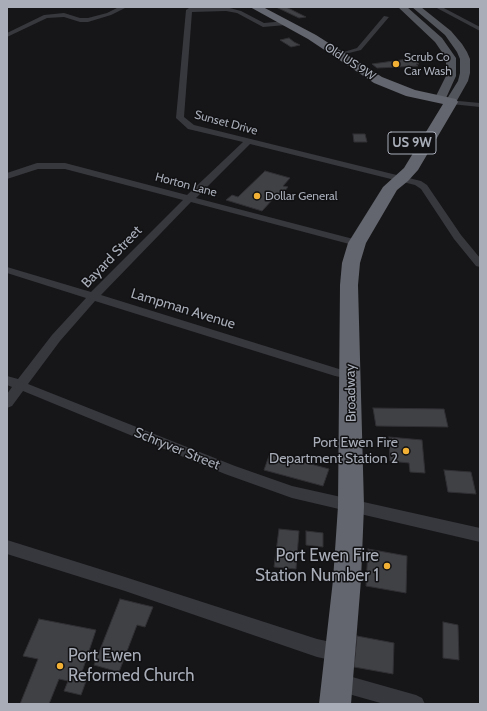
<!DOCTYPE html>
<html>
<head>
<meta charset="utf-8">
<style>
  body { margin:0 }
  #map { position:relative; width:487px; height:711px; overflow:hidden; background:#161618; font-family:Cabin,sans-serif }
  canvas { display:block }
  .frame { position:absolute; inset:0; border:8px solid #a8adb8; pointer-events:none }
</style>
</head>
<body>
<div id="map">
<canvas width="487" height="711"></canvas>
<div class="frame"></div>
</div>
<script>
const ctx = document.querySelector('canvas').getContext('2d');
ctx.lineJoin = 'round';
function paint(path, color) { ctx.fillStyle = color; ctx.fill(path, 'evenodd'); }
const toPath = rows => new Path2D(rows.map(r => 'M' + r).join(''));
function trace(path, color, width, dash) { ctx.strokeStyle = color; ctx.lineWidth = width; ctx.lineCap = dash ? 'butt' : 'round'; ctx.setLineDash(dash || []); ctx.stroke(path); }
function label(font, color, halo, rows, align = 'center') {
  ctx.font = font + ' Cabin,sans-serif'; ctx.lineWidth = 3; ctx.setLineDash([]); ctx.textBaseline = 'middle'; ctx.strokeStyle = halo; ctx.fillStyle = color; for (const [text, x, y, turn = 0] of rows) {
    ctx.save(); ctx.translate(x, y); ctx.rotate((+turn || 0) * Math.PI / 180); ctx.textAlign = isNaN(turn) ? turn : align; if (halo) ctx.strokeText(text, 0, 0); ctx.fillText(text, 0, 0); ctx.restore();
  }
}
const building = toPath([
  [276,7,286,7,306,17,299,18,276,7],
  [289,38,294,42,300,45,291,47,280,40,289,38],
  [408,59,414,59,419,64,416,64,418,66,377,68,372,64,408,59],
  [353,134,365,134,367,142,354,142,353,134],
  [265,171,290,178,283,186,288,187,278,199,274,198,262,211,226,200,232,195,238,197,265,171],
  [373,408,444,409,448,427,376,426,373,408],
  [389,437,422,440,425,473,410,472,409,463,390,461,389,437],
  [270,453,329,469,323,486,264,470,270,453],
  [444,470,471,472,476,494,448,492,444,470],
  [279,529,299,531,296,569,274,567,279,529],
  [306,531,323,533,323,547,306,545,306,531],
  [368,549,407,556,406,593,366,586,368,549],
  [120,599,153,607,145,627,137,625,119,672,94,665,120,599],
  [39,619,96,630,82,672,89,673,81,695,64,691,68,681,59,679,49,704,20,704,38,659,23,656,39,619],
  [443,622,458,625,459,660,443,658,443,622],
  [357,636,394,643,393,674,354,667,357,636]
]);
paint(building, '#404145');
trace(building, '#303034', 1);
paint(toPath([
  [119,7,127,7,111,15,88,22,80,22,64,17,47,18,7,37,7,33,44,15,64,13,80,18,88,18,107,13,119,7],
  [226,7,241,11,264,23,286,21,289,23,286,25,263,27,237,13,226,11,192,12,184,117,194,125,421,181,427,185,461,235,480,258,480,267,476,266,454,239,421,189,415,185,250,144,196,198,361,241,362,243,361,245,353,245,191,202,101,295,339,369,354,372,356,375,354,378,350,379,335,376,95,301,60,341,28,384,235,466,292,486,480,528,480,542,292,498,225,474,23,391,12,406,7,408,7,394,12,387,7,385,7,376,18,379,52,335,86,298,7,273,7,267,91,292,183,200,65,169,38,169,7,179,7,173,37,163,65,163,187,195,243,142,188,129,176,118,186,10,189,8,226,7],
  [435,7,442,7,480,27,480,31,435,7],
  [384,16,389,17,361,50,337,56,337,54,357,48,384,16],
  [448,100,480,103,480,107,451,104,448,104,448,100],
  [7,540,125,577,317,639,340,644,346,647,349,653,346,659,340,662,317,657,125,591,7,554,7,540],
  [338,673,416,695,422,698,425,704,384,704,338,691,332,688,329,682,332,676,338,673]
]), '#37383d');
paint(toPath([
  [398,7,407,7,442,38,456,58,456,76,446,98,442,99,436,96,446,76,446,58,435,42,398,7],
  [412,7,421,7,451,31,462,44,467,52,470,59,470,73,468,81,455,104,447,104,445,102,458,81,460,73,460,59,457,52,445,35,412,7]
]), '#53555c');
paint(toPath([
  [250,7,263,7,316,35,382,77,415,90,456,99,458,102,418,170,408,181,397,190,366,243,360,263,358,285,364,506,361,580,351,704,319,704,333,580,338,506,340,285,342,263,348,243,383,187,404,168,443,104,406,96,374,83,308,39,250,7]
]), '#63666e');
for (const [x, y, r, color] of [
  [396,64,4,"#f2b134"],
  [257,196,4,"#f2b134"],
  [406,451,4,"#f2b134"],
  [387,566,4,"#f2b134"],
  [60,666,4,"#f2b134"]
]) { const dot = new Path2D(); dot.arc(x, y, r, 0, 2 * Math.PI); ctx.fillStyle = color; ctx.fill(dot); trace(dot, '#111113', 1.5); }
label('12px', '#a8adb8', '#111113', [
  ["Scrub Co",404,57],
  ["Car Wash",404,71],
  ["Dollar General",265,196]
], 'left');
label('12px', '#a8adb8', '#111113', [
  ["Old US 9W",350,62,33],
  ["Sunset Drive",226,123,15],
  ["Horton Lane",186,185,15]
]);
for (const [x, y, w] of [
  [412,143,48]
]) { const box = new Path2D(); box.roundRect(x - w / 2, y - 11, w, 22, 3); ctx.fillStyle = '#111113'; ctx.fill(box); trace(box, '#a8adb8', 1); }
label('bold 13px', '#a8adb8', null, [
  ["US 9W",412,143]
]);
label('14px', '#a8adb8', '#111113', [
  ["Bayard Street",112,257,-46],
  ["Lampman Avenue",183,309,17],
  ["Broadway",351,393,-91],
  ["Schryver Street",177,449,22]
]);
label('14px', '#a8adb8', '#111113', [
  ["Port Ewen Fire",398,443],
  ["Department Station 2",398,459]
], 'right');
label('17px', '#a8adb8', '#111113', [
  ["Port Ewen Fire",379,556],
  ["Station Number 1",379,576],
  ["Port Ewen",68,656,"left"],
  ["Reformed Church",68,676,"left"]
], 'right');
</script>
</body>
</html>
